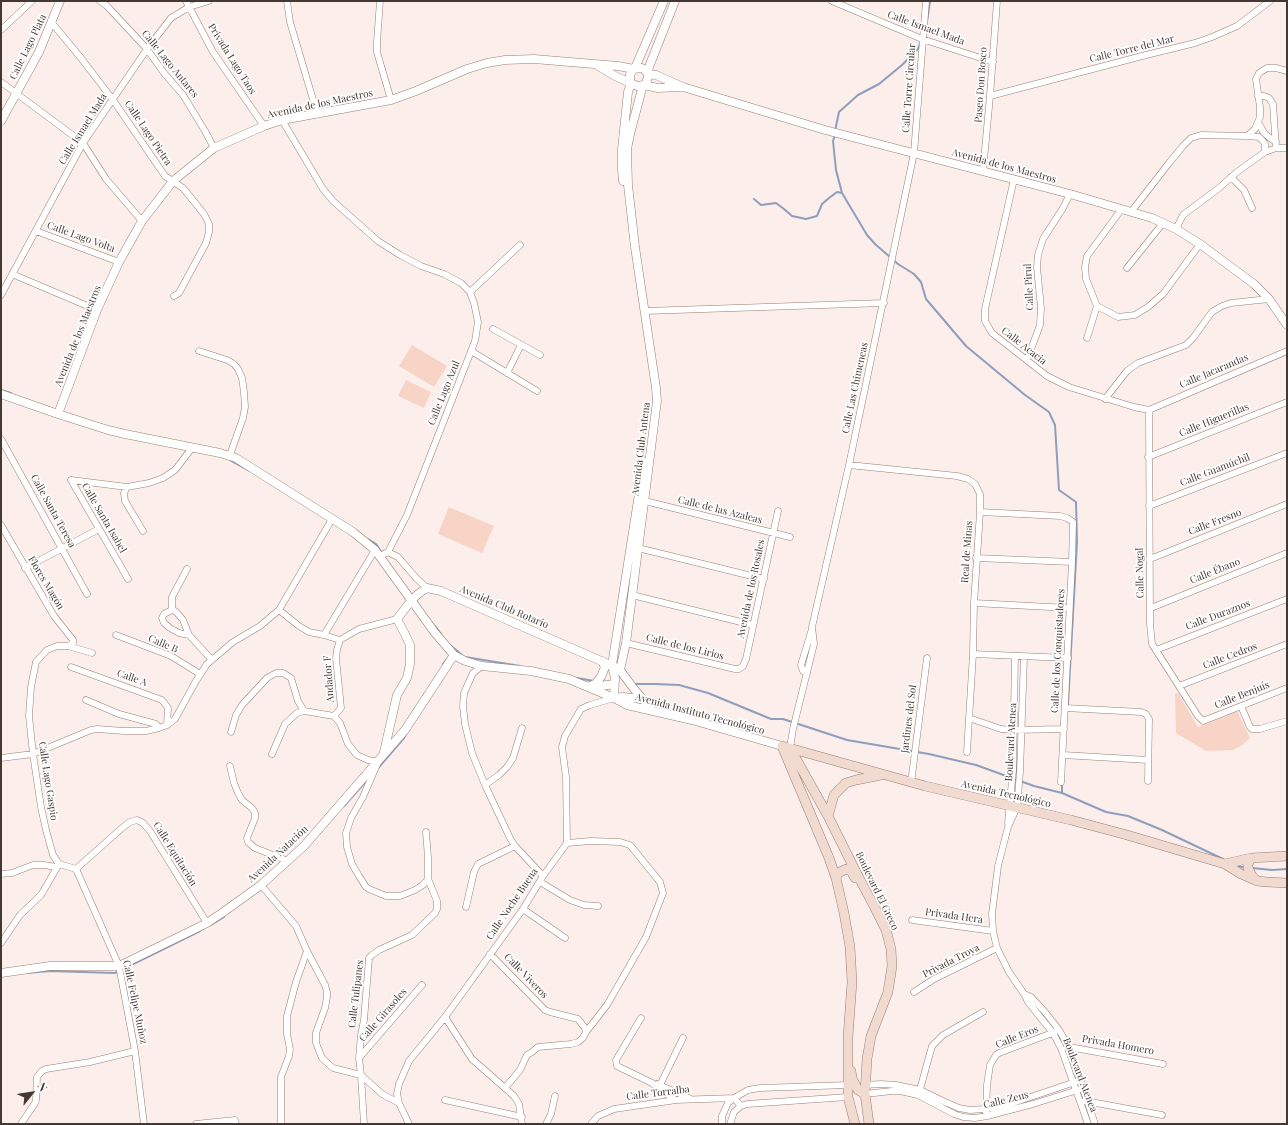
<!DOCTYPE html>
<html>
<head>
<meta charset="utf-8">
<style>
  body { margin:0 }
  #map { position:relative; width:1288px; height:1125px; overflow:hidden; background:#fcefeb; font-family:"Playfair Display",serif }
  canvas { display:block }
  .frame { position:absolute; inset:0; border:2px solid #443833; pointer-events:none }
  .north { position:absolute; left:12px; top:1073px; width:40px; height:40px; -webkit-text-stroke:3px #fff; paint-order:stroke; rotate:60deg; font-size:11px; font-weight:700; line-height:16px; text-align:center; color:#443833 }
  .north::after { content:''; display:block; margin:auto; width:14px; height:18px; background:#443833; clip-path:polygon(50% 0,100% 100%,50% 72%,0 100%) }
</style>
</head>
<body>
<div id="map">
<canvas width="1288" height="1125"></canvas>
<div class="frame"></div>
<div class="north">N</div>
</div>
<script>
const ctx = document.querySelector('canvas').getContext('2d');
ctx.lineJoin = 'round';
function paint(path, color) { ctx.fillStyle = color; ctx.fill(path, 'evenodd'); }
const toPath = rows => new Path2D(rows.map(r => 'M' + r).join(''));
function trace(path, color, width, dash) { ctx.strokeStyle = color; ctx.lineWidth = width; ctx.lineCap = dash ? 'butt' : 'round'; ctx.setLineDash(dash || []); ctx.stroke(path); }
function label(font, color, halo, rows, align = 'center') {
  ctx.font = font + ' "Playfair Display",serif'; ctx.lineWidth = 3.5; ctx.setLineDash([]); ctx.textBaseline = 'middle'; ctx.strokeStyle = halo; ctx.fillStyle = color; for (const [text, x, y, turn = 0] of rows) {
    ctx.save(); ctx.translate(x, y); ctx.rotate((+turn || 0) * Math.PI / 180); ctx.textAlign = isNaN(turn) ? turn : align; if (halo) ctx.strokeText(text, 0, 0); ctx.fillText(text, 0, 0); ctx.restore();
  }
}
paint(toPath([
  [412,345,447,366,434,387,399,366],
  [406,380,431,392,424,408,398,396],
  [449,507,494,526,482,553,438,534],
  [1178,693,1198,727,1237,711,1250,738,1242,745,1233,750,1206,751,1176,733,1175,694]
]), '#f7d4c6');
trace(toPath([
  [926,28,930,1],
  [835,131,839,112,858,95,879,84,902,65,918,49,920,43],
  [835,135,833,141,836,170,842,193],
  [754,199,761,205,776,203,784,209,792,216,806,219,817,216,822,204,829,198,837,192,842,193,867,235,875,244,898,264,914,274,921,282,926,299,966,346,1025,395,1049,412,1055,425,1059,490,1076,502,1077,542,1068,704],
  [1,390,11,393],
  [230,460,250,471],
  [368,539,376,544,382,553],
  [435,626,441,634],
  [450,645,462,655],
  [465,657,520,666],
  [443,664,450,655],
  [577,678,594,681],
  [634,684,655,684,679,685,708,693,771,719,783,719,847,740,929,754,976,765,1034,786,1062,793,1106,812,1128,816,1162,830,1223,859],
  [379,767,404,738,407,733],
  [1062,793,1062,782],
  [344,806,368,779],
  [1236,865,1245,868],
  [1252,868,1272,870,1287,869],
  [211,925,224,917],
  [26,973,50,971,115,973,200,931]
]), '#8e9ebd', 2);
const minor = toPath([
  [100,1,107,6,147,49,164,73,183,95,205,131,214,148],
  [186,1,213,52,264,126],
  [287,1,290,22,317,113],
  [380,1,377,42,377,52,391,100],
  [832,1,922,39,993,62],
  [52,23,81,58,113,100,165,176,183,188,204,214,209,224,209,232,206,243,179,293,174,296],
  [1,30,32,1],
  [1,82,83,143,106,179,142,221],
  [990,96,1146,55,1195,43,1212,37,1237,26,1270,1],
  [1258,96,1264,96,1269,98,1273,104,1276,148],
  [282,120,323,189,333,201,378,241,400,255,421,266,444,274,461,283,470,292,474,303,478,322,475,341,407,515,388,552,380,556],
  [1258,122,1264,133,1270,138,1276,142],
  [1247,136,1259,137,1262,140,1265,144,1265,152],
  [983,171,990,96,997,1],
  [1231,177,1244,190,1252,208],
  [1014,179,985,309,985,321,992,333,1047,376,1069,387,1134,407,1149,410],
  [1131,212,1169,163,1183,146,1191,138,1201,135,1247,136,1255,129,1260,117,1260,107,1256,79,1259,73,1267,68,1276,68,1287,71],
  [1176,229,1183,215,1219,188,1237,172,1265,152,1276,148,1287,148],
  [36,231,119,262],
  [1127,268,1163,223],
  [12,274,97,310],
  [470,292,520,245],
  [1,295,83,143,147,49,171,18,189,7,209,1],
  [1097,306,1118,317,1135,315,1148,307,1163,294,1200,244],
  [1097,306,1086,279,1085,267,1087,256,1121,210],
  [645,311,884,303],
  [493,329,540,355],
  [1087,338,1097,306],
  [199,351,227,360,234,364,238,369,242,378,244,392,245,407,243,418,230,455],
  [471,351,537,391],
  [1027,360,1040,325,1041,308,1037,267,1038,255,1043,239,1063,208,1070,194],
  [507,373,521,345],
  [1105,399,1127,371,1138,363,1186,345,1193,338,1212,312,1222,306,1231,303,1269,299],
  [1149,410,1150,624,1152,644,1198,716,1203,721,1287,688],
  [1149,410,1287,351],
  [1,439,87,594],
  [1148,457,1287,402],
  [849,465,957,476,968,479,975,484,980,494,980,512,974,603,973,654,967,752],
  [71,480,127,487,149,483,163,478,175,470,192,448],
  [71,480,128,579],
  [127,487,124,493,125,501,143,531],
  [645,501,790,537],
  [1149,506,1287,453],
  [980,512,1060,516,1067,518,1073,522,1072,562,1061,782],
  [1,525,54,616,73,640,73,643,68,646],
  [638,548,764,579],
  [388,552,398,557,417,579,427,588],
  [976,558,1072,562],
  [1150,559,1287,504],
  [25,568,99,529],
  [632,595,753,625],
  [974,603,1069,608],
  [1151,608,1287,553],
  [172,610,172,597,187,569],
  [279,610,299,626,309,632,324,635,340,640,359,629,397,619],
  [116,635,171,656,200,674],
  [189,635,179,633,170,628,164,623,162,618,164,614,172,610,175,611,179,615,183,620,189,635,212,660],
  [324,635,375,550],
  [626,643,735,669,739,669,743,666,746,659,778,511],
  [1156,650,1287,599],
  [973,654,1068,658],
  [1024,657,1020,772,1017,807,1008,827,998,866,992,914,993,931,997,948,1009,972,1024,994,1028,1002,1053,1033,1061,1048,1088,1124],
  [482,666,473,673,464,693,463,706,465,724,472,753,485,785,510,838,515,846,543,876],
  [71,667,162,700,168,708,167,725],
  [807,673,803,671,801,665,812,629],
  [1179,686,1287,644],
  [86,700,119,714,156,724,159,728],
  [1241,706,1250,727,1252,729,1260,729,1287,721],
  [1065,708,1141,712,1146,714,1149,719,1148,781],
  [334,716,341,708,336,658,337,650,340,640],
  [969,718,1001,729,1014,730,1064,729],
  [231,732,236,715,242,705,267,678,276,673,283,673,291,678,298,701,304,711],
  [790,748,793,729,814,644,812,627,849,465,914,153,926,1],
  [272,754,285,724,297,713,304,711,334,716,340,723,348,744,357,755,368,760,378,762,363,797,351,818,346,833,347,847,352,864,359,876,366,887,369,889,386,896,400,896,415,890,423,885,428,879,428,857,426,832],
  [1063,755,1148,760],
  [1,758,33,754,91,730,97,729,124,731,146,731,159,728,167,725,175,719,196,681,207,664,233,642,260,626,279,610,332,519],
  [230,766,234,783,238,793,242,800,252,808,255,813,255,818,247,838,248,842,255,848,288,861],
  [911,783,927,658],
  [485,785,499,775,507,767,513,758,522,728],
  [1008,823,1013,770,1015,656],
  [59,864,76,869,122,828,130,822,137,820,143,823,150,831,207,923],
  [76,869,119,966,135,1051,144,1124],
  [1,874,12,873,33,865,44,865,56,867],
  [540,882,570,900,584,905,598,906],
  [261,885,296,926,307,951,296,982,287,1016,287,1034,290,1049,289,1056,281,1077,281,1124],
  [466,907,474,872,478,864,515,846],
  [523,909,565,938],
  [912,920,993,931],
  [1,943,20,915,41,895,59,864,53,855,46,830,41,807,33,754,29,716,31,687,36,662,47,650,57,646,68,646,92,653],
  [307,951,325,985,327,992,327,997,325,1008,316,1033,316,1043,322,1058,333,1068,361,1075,382,1094,399,1103],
  [490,954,545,1010,550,1012,578,1019,585,1028,586,1032],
  [914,992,934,979,997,948],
  [1024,994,1031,997,1045,1012,1059,1030,1069,1047,1095,1124],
  [445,1017,472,1059,514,1096,519,1104,522,1124],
  [641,1018,616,1060,617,1066,652,1083,661,1091,676,1100],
  [1067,1047,1069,1047,1163,1064],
  [359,1058,422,985],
  [657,1084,689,1098],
  [660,1085,683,1038],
  [865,1085,881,1084,896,1085,920,1090,945,1102,959,1108,970,1110,998,1108,1081,1080],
  [505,1088,520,1070,527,1055,532,1052,538,1047,571,1044,578,1042,583,1038,586,1032,607,1005,646,937,663,893,660,882,630,845,620,842,591,841,567,843],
  [919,1093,932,1046,943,1035,983,1012],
  [865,1094,892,1091,900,1091,918,1095,954,1114,963,1117,975,1118,987,1116,1033,1104,1084,1088],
  [445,1100,522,1117],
  [1085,1101,1162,1115],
  [986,1113,987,1085,990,1065,996,1055,999,1053,1055,1032],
  [21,1124,35,1103,36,1100,37,1077,42,1071,46,1069,90,1062,135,1051],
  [196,1124,235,1120,236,1124],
  [364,1124,361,1075,359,1058,361,1035,364,1020,369,958,372,955,379,950,412,935,435,913,437,909,437,901,428,879],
  [409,1124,399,1103,397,1094,399,1084,409,1061,445,1017,523,909,543,876,567,843,566,777,562,747,565,736,581,709,590,705,614,698],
  [546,1124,551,1114,555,1096],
  [591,1124,598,1116,614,1109,676,1100,734,1098,741,1106],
  [722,1124,722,1116,728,1103,734,1098,748,1090,760,1088,848,1085],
  [730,1124,734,1112,741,1106,747,1104,848,1097]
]);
const tertiary = toPath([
  [597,65,615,76,631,83],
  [635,68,664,1],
  [647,72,675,1],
  [648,74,656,75,683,87,825,130,1070,194,1152,218,1176,229,1200,244,1254,284,1269,299,1287,325],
  [643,85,630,134,627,149,628,185,635,247,656,388,657,401,626,643,620,670,634,689,653,711],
  [644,85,658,88,680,87],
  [1,121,39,52,60,1],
  [623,181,622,170,622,149,628,92,631,83],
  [1,394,58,414,108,430,125,434,220,453,236,458,353,532,375,550,435,633,454,655,465,661,482,666,531,671,569,679,614,698,627,705,692,720,782,746],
  [58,414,97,310,119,262,142,221,173,181,214,148,264,126,282,120,391,100,416,91,467,69,487,63,505,60,534,59,618,66,634,69,642,68,647,72,648,77,646,83,644,85,637,86,631,83,630,80,630,74,634,69],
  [595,684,600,686,614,684],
  [588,687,595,684,601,677,605,667,602,661],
  [614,698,615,678,612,665,644,462],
  [615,698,623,697,643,699],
  [384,752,397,695,407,678,410,664,410,645,405,634,397,619,411,601,418,594,427,588,441,591,615,667],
  [1,973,50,966,119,966,207,923,222,913,261,885,304,846,405,730,454,655]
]);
const secondary = toPath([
  [782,746,925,786,1071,820,1127,835,1225,864,1241,874,1257,881,1267,882,1287,883],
  [782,746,829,858,836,878,844,913,850,947,852,982,848,1037,848,1097,855,1124],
  [790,748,828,816,857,874,875,908,886,930,891,949,892,966,888,992,871,1036,867,1059,865,1094,869,1124],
  [828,816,834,795,846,783,856,780,881,775],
  [1251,858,1248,864,1248,868,1252,876,1257,881],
  [1225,864,1251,858,1287,856],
  [836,878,838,873,846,869,851,871,855,878],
  [851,1071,852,1078,858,1090,865,1094]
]);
trace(minor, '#997e73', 7);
trace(tertiary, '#997e73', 9);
trace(secondary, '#997e73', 10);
trace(minor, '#fff', 6);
trace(tertiary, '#fff', 8);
trace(secondary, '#f1dad0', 9);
label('10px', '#443833', '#fff', [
  ["Calle Ismael Mada",926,28,20],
  ["Calle Lago Plata",28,47,-64],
  ["Calle Torre del Mar",1132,49,-14],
  ["Privada Lago Taos",232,59,58],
  ["Calle Lago Antares",170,64,51],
  ["Paseo Don Bosco",981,85,-86],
  ["Calle Torre Circular",909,88,-86],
  ["Avenida de los Maestros",320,104,-12],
  ["Calle Ismael Mada",83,129,-58],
  ["Calle Lago Pietra",148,133,56],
  ["Avenida de los Maestros",1004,166,15],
  ["Calle Lago Volta",81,237,20],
  ["Calle Pirul",1029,287,-93],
  ["Avenida de los Maestros",78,336,-68],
  ["Calle Acacia",1024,346,38],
  ["Calle Jacarandas",1214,371,-23],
  ["Calle Las Chimeneas",855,388,-78],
  ["Calle Lago Azul",444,393,-68],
  ["Calle Higuerillas",1214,420,-22],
  ["Avenida Club Antena",641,449,-83],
  ["Calle Guamúchil",1215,470,-21],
  ["Calle de las Azaleas",720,510,14],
  ["Calle Santa Teresa",53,511,61],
  ["Calle Santa Isabel",104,518,60],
  ["Calle Fresno",1215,522,-21],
  ["Real de Minas",967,552,-86],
  ["Calle Ébano",1215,571,-22],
  ["Calle Nogal",1140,573,-91],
  ["Flores Magón",46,583,59],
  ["Avenida de los Rosales",751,589,-78],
  ["Avenida Club Rotario",504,607,23],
  ["Calle Duraznos",1218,615,-21],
  ["Calle B",163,644,23],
  ["Calle de los Lirios",685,647,14],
  ["Calle de los Conquistadores",1058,651,-87],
  ["Calle Cedros",1230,656,-21],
  ["Calle A",132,678,19],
  ["Andador F",329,679,-94],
  ["Calle Benjuís",1242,695,-22],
  ["Avenida Instituto Tecnológico",700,714,15],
  ["Jardines del Sol",909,719,-83],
  ["Boulevard Atenea",1011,742,-87],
  ["Calle Lago Gaspio",48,781,81],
  ["Avenida Tecnológico",1006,794,13],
  ["Calle Equitación",175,854,58],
  ["Avenida Natación",278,854,-43],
  ["Boulevard El Greco",877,891,64],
  ["Calle Noche Buena",512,904,-56],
  ["Privada Hera",954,916,8],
  ["Privada Troya",951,961,-27],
  ["Calle Viveros",526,976,46],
  ["Calle Tulipanes",356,994,-83],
  ["Calle Felipe Muñoz",135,1002,78],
  ["Calle Girasoles",383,1015,-49],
  ["Calle Eros",1017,1037,-22],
  ["Privada Homero",1118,1045,10],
  ["Boulevard Atenea",1080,1075,69],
  ["Calle Torralba",658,1093,-7],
  ["Calle Zeus",1006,1100,-14]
]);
</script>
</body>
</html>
